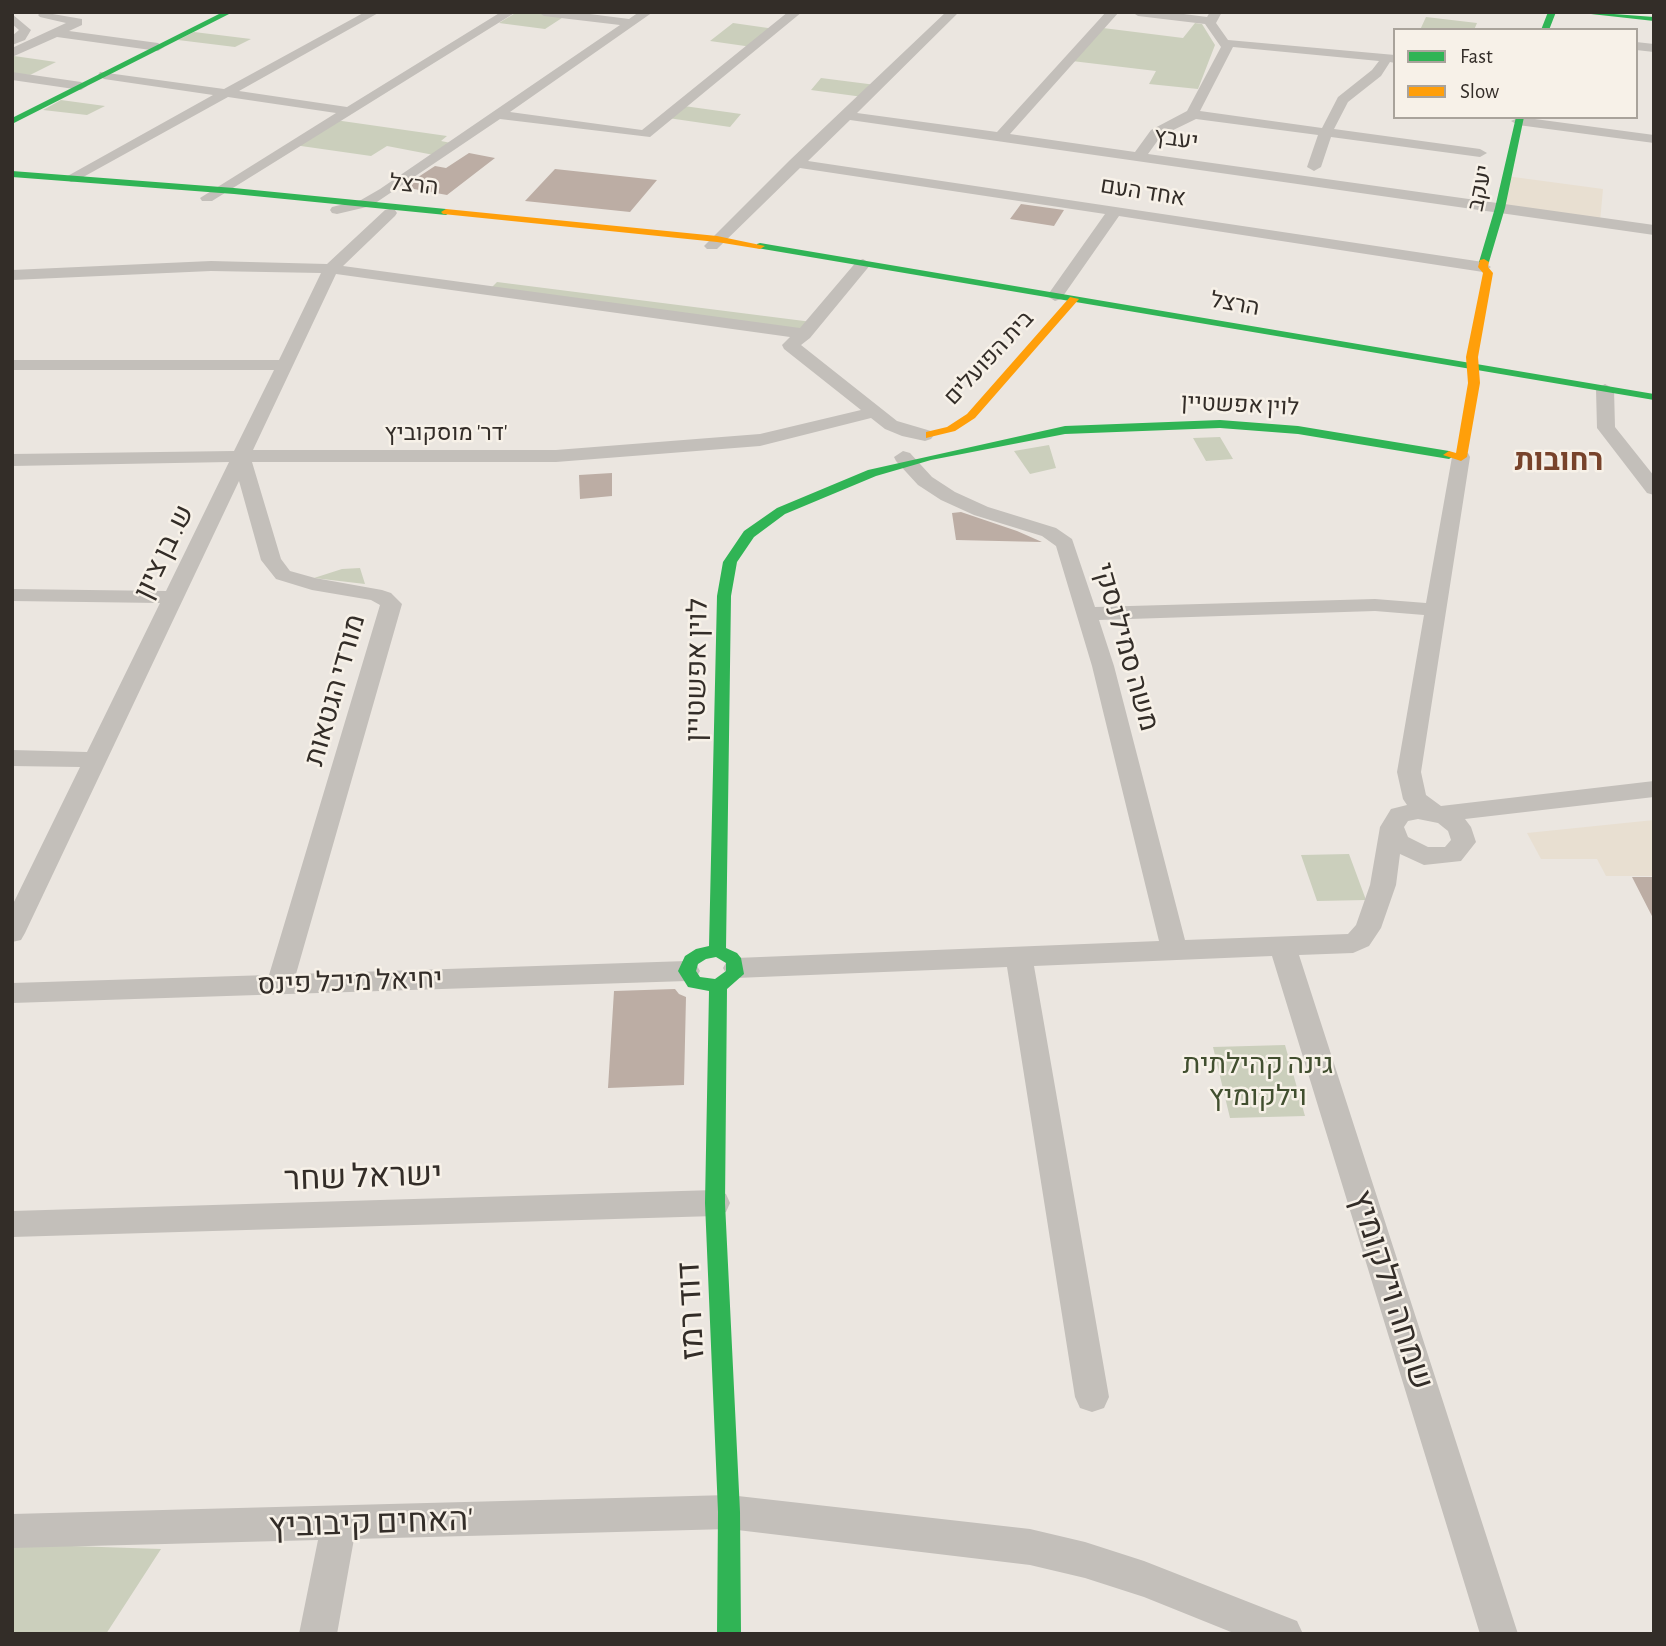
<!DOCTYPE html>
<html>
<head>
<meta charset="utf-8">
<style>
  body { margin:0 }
  #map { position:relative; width:1666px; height:1646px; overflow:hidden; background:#ebe6e0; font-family:"Alegreya Sans",sans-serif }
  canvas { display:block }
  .frame { position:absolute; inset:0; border:14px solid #332d28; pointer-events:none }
  .legend { position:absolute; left:1393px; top:28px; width:245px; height:91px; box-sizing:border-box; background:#f7f1e8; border:2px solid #a9a39b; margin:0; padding:9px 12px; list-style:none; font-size:21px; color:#332d28 }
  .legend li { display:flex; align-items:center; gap:14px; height:35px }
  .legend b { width:35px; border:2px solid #a9a39b }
</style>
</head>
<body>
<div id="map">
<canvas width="1666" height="1646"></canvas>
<div class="frame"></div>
<ul class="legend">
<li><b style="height:9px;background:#30b455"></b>Fast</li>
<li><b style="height:9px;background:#ff9f0a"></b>Slow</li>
</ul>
</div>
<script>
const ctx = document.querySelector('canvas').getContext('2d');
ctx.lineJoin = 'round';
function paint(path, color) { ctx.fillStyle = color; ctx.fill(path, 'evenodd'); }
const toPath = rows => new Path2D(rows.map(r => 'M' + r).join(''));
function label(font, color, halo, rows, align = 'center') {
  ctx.font = font + ' "Alegreya Sans",Heebo,sans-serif'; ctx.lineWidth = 5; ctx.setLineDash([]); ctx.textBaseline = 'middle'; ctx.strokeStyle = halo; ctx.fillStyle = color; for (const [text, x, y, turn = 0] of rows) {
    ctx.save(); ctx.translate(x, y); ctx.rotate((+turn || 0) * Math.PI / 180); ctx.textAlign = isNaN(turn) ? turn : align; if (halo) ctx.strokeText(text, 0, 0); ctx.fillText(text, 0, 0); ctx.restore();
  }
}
paint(toPath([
  [517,12,540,12,565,16,545,29,499,23],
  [1426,17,1477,23,1474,30,1420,30],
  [733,23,775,29,752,47,710,41],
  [1195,23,1202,24,1215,45,1198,89,1149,84,1156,71,1072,61,1103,28,1183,38],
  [194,32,251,39,235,47,178,40],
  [12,57,14,56,56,62,30,75,12,73],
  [821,78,876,85,863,97,811,90],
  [61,100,105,106,87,115,43,110],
  [684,106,741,114,730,127,668,118],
  [335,120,447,136,441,141,456,144,439,156,387,146,371,156,294,145],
  [497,282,812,322,804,332,488,291],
  [1220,437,1233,459,1206,461,1193,438],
  [1049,445,1056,468,1030,474,1014,451],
  [360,568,365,584,314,578,342,569],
  [1349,854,1366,900,1317,901,1301,855],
  [1285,1045,1305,1116,1230,1118,1213,1047],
  [12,1544,161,1549,106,1634,12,1634]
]), '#cbcfbc');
paint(toPath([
  [1506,176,1603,189,1600,222,1500,208],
  [1654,820,1654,876,1606,876,1597,859,1541,859,1527,833]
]), '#e8dfd1');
paint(toPath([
  [469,153,495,158,447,195,403,187,435,166,446,168],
  [555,169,657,180,630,212,525,201],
  [1021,204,1064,210,1054,226,1010,219],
  [612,473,612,496,580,499,579,475],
  [961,512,1017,531,1042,542,956,540,952,513],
  [1632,877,1654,877,1654,920],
  [675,989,679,994,686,997,684,1085,608,1088,614,991]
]), '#bcada4');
paint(toPath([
  [41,12,82,19,82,25,69,31,158,43,164,47,158,51,57,37,12,57,12,48,66,23,40,17,38,15,41,12],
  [365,12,380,12,239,91,347,107,501,12,516,12,212,201,202,201,200,198,336,113,228,97,76,181,71,182,64,178,213,95,104,79,98,75,100,72,224,89,365,12],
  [538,12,574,12,629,19,639,12,653,12,510,112,642,130,788,12,802,12,650,137,500,119,371,206,337,214,332,213,330,210,332,207,361,200,380,189,620,25,544,16,538,12],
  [946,12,959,12,857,113,997,132,1106,12,1119,12,1010,134,1135,152,1151,130,1187,111,1221,47,1205,24,1138,16,1132,12,1168,12,1207,17,1210,12,1222,12,1216,23,1228,40,1395,55,1395,63,1390,62,1381,76,1348,102,1334,129,1480,149,1487,153,1480,157,1331,137,1321,167,1314,171,1307,167,1318,135,1196,119,1161,136,1148,154,1654,225,1654,235,850,120,808,161,1483,262,1491,267,1483,272,1119,216,1061,299,1055,301,1047,296,1105,214,800,168,717,249,707,249,704,246,790,160,946,12],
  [1233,47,1379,61,1372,70,1338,97,1322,128,1200,111,1233,47],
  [12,14,31,30,25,40,12,45,12,36,19,30,12,24,12,14],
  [1636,42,1654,44,1654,52,1636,50,1636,42],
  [12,72,81,82,87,86,81,90,12,80,12,72],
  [1520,117,1654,135,1654,143,1518,125,1511,121,1520,117],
  [390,209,395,210,397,213,395,216,343,266,800,328,857,261,863,259,871,264,810,338,801,345,897,421,931,431,934,435,931,439,925,441,902,436,885,429,871,418,760,446,556,462,252,462,281,559,290,571,315,578,382,590,391,593,402,604,296,974,687,961,696,964,700,971,696,978,687,981,12,1003,12,983,269,975,380,605,371,600,312,590,276,579,261,560,239,481,25,933,21,940,12,942,12,906,80,767,12,766,12,750,87,752,160,603,12,601,12,589,166,591,229,462,12,466,12,454,234,451,274,370,12,370,12,360,279,360,321,273,211,271,12,280,12,270,211,261,327,264,385,210,390,209],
  [336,274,790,337,782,345,784,349,861,410,760,434,556,450,253,450,336,274],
  [1605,384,1614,389,1615,427,1654,476,1654,495,1647,493,1597,428,1596,389,1605,384],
  [903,451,910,453,932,477,955,492,988,507,1056,528,1072,539,1095,607,1375,599,1426,603,1452,457,1461,451,1468,453,1470,457,1421,772,1426,795,1441,806,1654,781,1654,797,1465,819,1471,827,1476,842,1461,861,1424,865,1400,854,1396,885,1381,928,1369,946,1353,953,1299,955,1518,1634,1480,1634,1272,956,1034,966,1109,1397,1104,1408,1092,1412,1080,1408,1075,1397,1007,967,736,978,727,975,723,968,727,961,736,958,1159,941,1092,666,1056,546,1042,536,974,515,941,500,918,485,896,461,894,457,903,451],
  [1375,611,1424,615,1397,772,1403,799,1407,805,1391,809,1380,827,1370,885,1356,925,1348,934,1185,940,1114,666,1099,620,1375,611],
  [1418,819,1438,823,1448,831,1451,840,1445,847,1428,847,1408,837,1404,827,1408,821,1418,819],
  [715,1190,726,1194,730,1203,726,1212,715,1216,12,1237,12,1211,715,1190],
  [729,1495,1030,1529,1085,1542,1144,1561,1297,1621,1303,1634,1236,1634,1144,1597,1085,1578,1030,1565,729,1529,354,1539,337,1634,299,1634,318,1540,12,1548,12,1514,729,1495]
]), '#c3bfba');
paint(toPath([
  [223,12,233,12,12,124,12,118,223,12],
  [1548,12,1556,12,1549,30,1541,30,1548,12],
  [1587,12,1654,17,1654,21,1591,14,1587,12],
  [1516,117,1524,117,1505,208,1489,262,1484,265,1479,262,1495,208,1516,117],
  [12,171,234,188,446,209,451,212,446,215,234,194,12,177,12,171],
  [760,243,1654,394,1654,400,757,248,757,244,760,243],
  [1220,420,1298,426,1449,451,1455,455,1449,459,1298,434,1220,428,1065,434,931,460,876,476,785,514,754,537,737,562,731,596,726,948,737,953,741,958,744,974,727,989,725,1203,740,1512,741,1634,717,1634,718,1512,705,1203,709,991,688,987,678,971,685,956,696,949,709,946,717,596,723,562,744,531,777,508,868,470,1065,426,1220,420],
  [716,957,726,963,726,971,715,979,700,977,696,971,698,964,706,959,716,957]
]), '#30b455');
paint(toPath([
  [446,209,717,236,765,246,760,249,717,242,443,214,441,212,446,209],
  [1484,259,1489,262,1488,267,1493,273,1478,357,1480,383,1467,457,1461,461,1443,455,1449,451,1456,453,1468,383,1466,357,1483,273,1478,267,1480,260,1484,259],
  [1070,297,1079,299,975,418,955,431,926,438,926,432,947,427,967,414,1070,297]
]), '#ff9f0a');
label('23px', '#332d28', '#f7f1e8', [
  ["יעבץ",1176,139,8],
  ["הרצל",414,185,6],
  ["יעקב",1480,188,-78],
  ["אחד העם",1143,192,9],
  ["הרצל",1235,304,10],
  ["בית הפועלים",989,358,-47],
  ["לוין אפשטיין",1240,405,3],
  ["דר' מוסקוביץ'",446,433]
]);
label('28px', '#332d28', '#f7f1e8', [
  ["ש. בן ציון",164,552,-64],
  ["משה סמילנסקי",1126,647,74],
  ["לוין אפשטיין",697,670,-89],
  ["מורדי הגטאות",335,690,-74],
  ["יחיאל מיכל פינס",350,982,-2]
]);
label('28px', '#414f2f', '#f7f1e8', [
  ["גינה קהילתית",1258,1065],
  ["וילקומיץ",1258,1097]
]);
label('bold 30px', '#78432b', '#f7f1e8', [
  ["רחובות",1559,461]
]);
label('33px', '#332d28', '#f7f1e8', [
  ["ישראל שחר",363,1177,-2],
  ["שמחה וילקומיץ",1391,1290,72],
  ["דוד רמז",691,1311,-93],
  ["האחים קיבוביץ'",371,1523,-2]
]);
</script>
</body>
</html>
